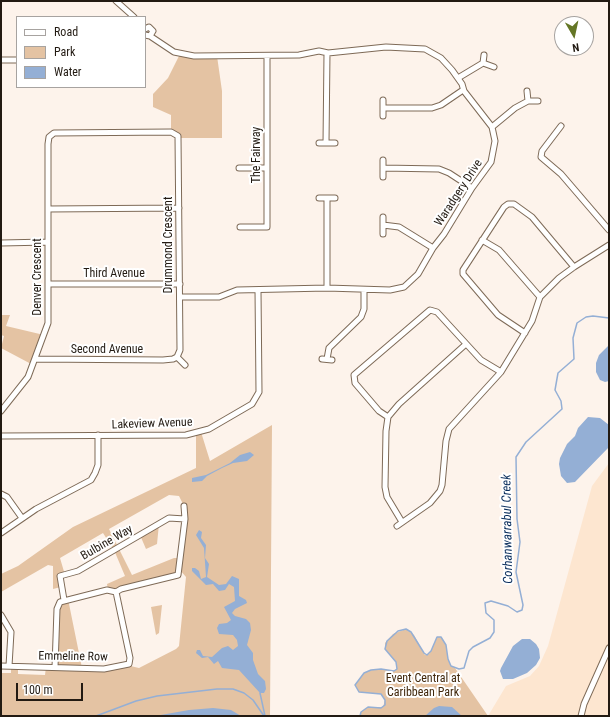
<!DOCTYPE html>
<html>
<head>
<meta charset="utf-8">
<style>
  body { margin:0 }
  #map { position:relative; width:610px; height:717px; overflow:hidden; background:#fdf3eb; font-family:"Roboto Condensed",sans-serif }
  canvas { display:block }
  .frame { position:absolute; inset:0; border:2px solid #221a12; pointer-events:none }
  .legend { position:absolute; left:16px; top:16px; width:130px; height:72px; box-sizing:border-box; background:#fff; border:1px solid #a7a3a0; margin:0; padding:5px 7px; list-style:none; font-size:12px; color:#221a12 }
  .legend li { display:flex; align-items:center; gap:8px; height:20px }
  .legend b { width:20px; border:1px solid #a7a3a0 }
  .north { position:absolute; left:554px; top:16px; width:40px; height:40px; box-sizing:border-box; background:#fff; border:1px solid #a7a3a0; border-radius:50%; rotate:171deg; font-size:11px; font-weight:700; line-height:16px; text-align:center; color:#221a12 }
  .north::after { content:''; display:block; margin:auto; width:14px; height:18px; background:#647625; clip-path:polygon(50% 0,100% 100%,50% 72%,0 100%) }
  .scale { position:absolute; left:16px; top:683px; width:67px; height:18px; box-sizing:border-box; border:2px solid #221a12; border-top:0; padding-left:5px; font-size:12px; line-height:14px; white-space:nowrap; color:#221a12; -webkit-text-stroke:3px #fff; paint-order:stroke }
</style>
</head>
<body>
<div id="map">
<canvas width="610" height="717"></canvas>
<div class="frame"></div>
<ul class="legend">
<li><b style="height:5px;background:#fff"></b>Road</li>
<li><b style="height:11px;background:#e4c3a3"></b>Park</li>
<li><b style="height:11px;background:#94afd5"></b>Water</li>
</ul>
<div class="north">N</div>
<div class="scale">100 m</div>
</div>
<script>
const ctx = document.querySelector('canvas').getContext('2d');
ctx.lineJoin = 'round';
function paint(path, color) { ctx.fillStyle = color; ctx.fill(path, 'evenodd'); }
const toPath = rows => new Path2D(rows.map(r => 'M' + r).join(''));
function trace(path, color, width, dash) { ctx.strokeStyle = color; ctx.lineWidth = width; ctx.lineCap = dash ? 'butt' : 'round'; ctx.setLineDash(dash || []); ctx.stroke(path); }
function label(font, color, halo, rows, align = 'center') {
  ctx.font = font + ' "Roboto Condensed",sans-serif'; ctx.lineWidth = 4; ctx.setLineDash([]); ctx.textBaseline = 'middle'; ctx.strokeStyle = halo; ctx.fillStyle = color; for (const [text, x, y, turn = 0] of rows) {
    ctx.save(); ctx.translate(x, y); ctx.rotate((+turn || 0) * Math.PI / 180); ctx.textAlign = isNaN(turn) ? turn : align; if (halo) ctx.strokeText(text, 0, 0); ctx.fillText(text, 0, 0); ctx.restore();
  }
}
paint(toPath([
  [609,463,609,716,488,716,506,686,530,676,539,666,548,646,592,486]
]), '#fde6d0');
paint(toPath([
  [180,54,217,56,222,91,222,138,179,138,171,132,171,115,153,107,153,94,168,78],
  [1,315,10,315,6,326,44,335,33,365,1,348,4,336,1,335],
  [272,425,270,716,1,716,1,673,11,673,11,666,18,666,18,674,45,675,46,667,55,667,58,605,68,599,82,668,126,665,139,668,176,649,179,646,186,577,180,570,179,573,121,589,108,590,107,584,125,576,114,550,103,533,60,558,65,575,63,575,61,587,53,589,53,566,48,565,1,592,1,574,18,566,73,527,196,468,196,433,201,432,210,461],
  [169,495,179,496,184,506,180,558,174,558,132,575,109,529],
  [159,524,157,544,146,549,140,535],
  [162,605,159,633,156,635,151,607],
  [406,629,414,635,425,655,429,654,431,651,437,637,441,637,446,645,448,659,451,666,455,668,488,716,360,716,361,712,368,707,383,707,385,700,381,694,359,692,355,685,364,673,371,670,381,669,394,671,397,669,396,662,385,649,385,643,393,634]
]), '#e4c3a3');
paint(toPath([
  [609,345,609,381,605,382,600,380,596,372,596,363,599,355],
  [588,417,600,418,609,425,609,447,575,482,567,483,561,476,559,464,560,458,567,444,575,436,578,428],
  [250,452,254,455,247,461,233,463,222,468,207,476,202,481,192,482,192,478,206,475,230,463,240,455],
  [199,530,202,532,201,538,206,545,205,558,209,564,207,577,219,585,226,584,232,576,239,579,239,596,246,600,247,603,235,609,232,613,235,616,246,619,250,623,251,630,247,645,253,653,253,660,258,674,265,681,266,689,264,693,260,693,239,670,222,668,218,661,214,664,208,657,202,658,196,653,197,650,200,650,203,656,212,657,222,648,228,646,233,650,238,646,237,640,233,635,219,634,217,628,219,624,227,623,231,620,224,607,235,601,234,587,229,584,225,590,219,591,213,584,206,585,192,571,192,568,195,568,199,571,201,579,206,577,204,548,196,535],
  [522,639,530,639,536,644,539,649,540,658,536,665,527,673,513,679,503,679,500,671,501,668,513,646],
  [439,706,452,707,462,716,425,716,434,708],
  [213,708,231,710,241,716,155,716,189,710]
]), '#94afd5');
trace(toPath([
  [260,693,265,716],
  [96,716,136,701,157,696,217,689,233,689,244,693,253,700,264,716],
  [360,716,361,712,368,707,381,708,385,705,385,700,381,694,359,692,355,685,364,673,371,670,381,669,394,671,397,669,396,662,385,649,387,641,398,631,406,629,411,632,424,653,427,655,431,651,437,637,441,637,446,645,448,659,451,666,459,669,464,668,469,651,473,647,490,638,494,632,494,620,486,613,485,603,491,601,508,606,517,612,522,610,523,605,516,572,520,542,517,519,516,457,526,442,562,409,561,401,555,390,558,373,574,359,573,338,577,323,586,317,593,316,609,318]
]), '#94afd5', 1.5);
const minor = toPath([
  [116,1,134,17],
  [145,29,149,27,153,31,150,36,145,35],
  [150,36,174,52,194,56,299,55,319,51,328,53,386,47,425,49,441,58,452,70,462,84,464,91,492,127,495,141,491,162,472,188,444,234,433,248,418,274,404,287,390,290,327,288,237,290,219,297,180,297],
  [484,55,483,63,494,67],
  [1,60,17,60],
  [458,78,483,63],
  [527,91,528,101,538,101],
  [383,100,383,116],
  [383,108,432,108,441,105,463,90],
  [561,126,542,151,541,157,561,174,609,230],
  [492,127,515,108,528,101],
  [319,143,335,143],
  [326,143,327,53],
  [383,160,383,177],
  [239,168,267,168],
  [383,168,439,169,449,173,472,188],
  [319,198,335,198],
  [327,198,327,288],
  [48,209,179,208],
  [383,225,399,227,433,248],
  [240,227,267,227,267,56],
  [383,234,383,217],
  [482,240,499,250,540,297],
  [1,243,48,242],
  [48,284,180,284],
  [525,333,498,315,463,274,463,270,504,207,508,204,514,204,532,217,574,267],
  [177,357,185,365],
  [36,359,163,360,173,359,177,357],
  [322,359,332,360],
  [327,359,329,348,361,317,364,309,364,290],
  [1,411,28,377,48,323,48,144,49,137,54,133,171,132,178,136,180,350,177,357],
  [388,417,379,411,355,383,354,375,430,310,437,312,481,360,501,372],
  [1,436,186,435,209,429,252,404,259,392,258,290],
  [1,494,7,497,22,518],
  [402,522,387,497,385,487,386,431,388,417,399,404,466,344],
  [397,526,430,503,440,491,442,485,446,441,449,429,501,372,532,321,540,297,559,278,574,267,609,245],
  [1,533,36,509,91,480,95,473,98,465,98,435],
  [64,600,60,576,78,571,169,518,185,519],
  [1,615,11,632,9,666],
  [1,666,104,669,129,664,130,658,116,592,121,589,178,575,185,519,184,506],
  [55,667,57,609,60,602,107,590,116,592],
  [581,716,584,704,609,648]
]);
trace(minor, '#7e6a57', 7);
trace(minor, '#fff', 5);
label('12px', '#221a12', '#fff', [
  ["The Fairway",257,155,-90],
  ["Waradgery Drive",459,193,-57],
  ["Drummond Crescent",169,245,-90],
  ["Third Avenue",114,274],
  ["Denver Crescent",38,277,-90],
  ["Second Avenue",107,350],
  ["Lakeview Avenue",152,424,-2],
  ["Bulbine Way",107,543,-30],
  ["Emmeline Row",73,657,1]
]);
label('12px', '#41280c', '#fff', [
  ["Event Central at",423,679],
  ["Caribbean Park",423,693]
]);
label('italic 13px', '#092d5c', '#fff', [
  ["Corhanwarrabul Creek",508,529,-91]
]);
</script>
</body>
</html>
